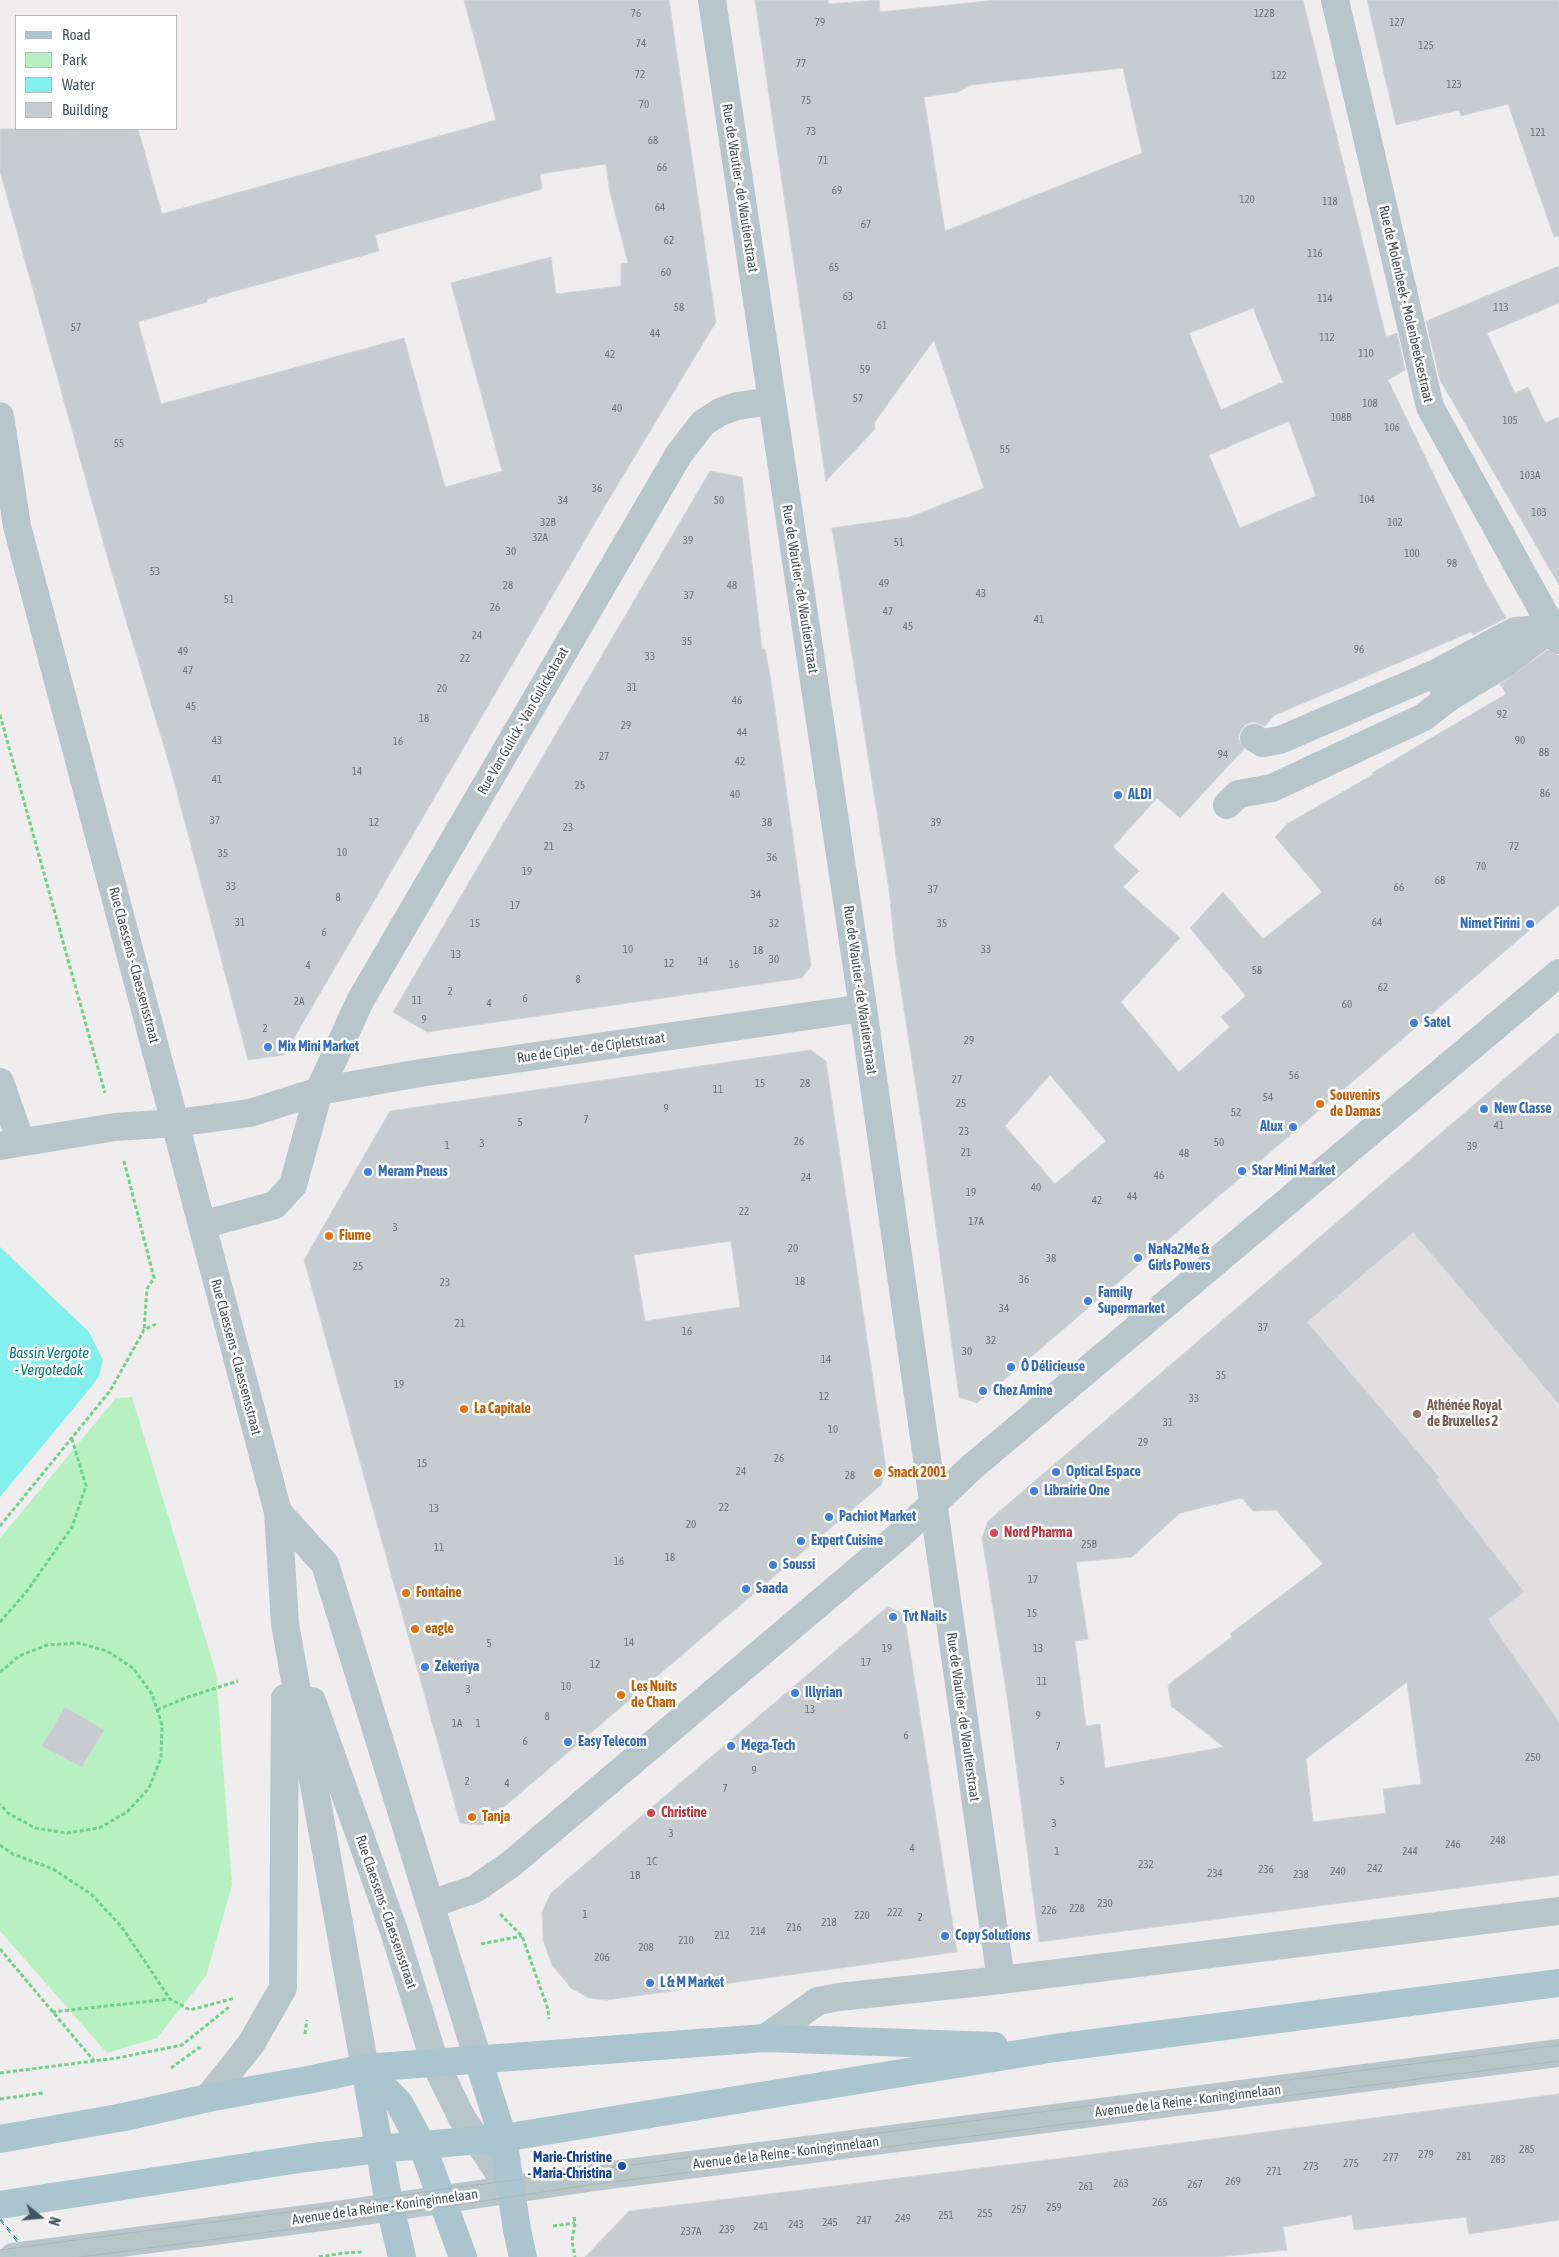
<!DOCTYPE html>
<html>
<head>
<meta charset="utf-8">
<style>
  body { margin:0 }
  #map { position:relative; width:1559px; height:2257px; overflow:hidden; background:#f0edee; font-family:"Asap Condensed",sans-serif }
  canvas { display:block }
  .legend { position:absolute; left:15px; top:15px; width:162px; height:115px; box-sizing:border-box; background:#fff; border:1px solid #b4bbbe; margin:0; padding:6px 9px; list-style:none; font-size:15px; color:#44565c }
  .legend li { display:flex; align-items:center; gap:10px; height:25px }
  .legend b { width:25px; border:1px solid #b4bbbe }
  .north { position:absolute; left:15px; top:2192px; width:50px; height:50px; -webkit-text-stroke:4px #fff; paint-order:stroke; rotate:107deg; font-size:14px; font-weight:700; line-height:20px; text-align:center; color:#44565c }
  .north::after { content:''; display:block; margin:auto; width:18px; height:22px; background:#44565c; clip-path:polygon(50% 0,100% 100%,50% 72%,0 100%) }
</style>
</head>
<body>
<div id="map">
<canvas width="1559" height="2257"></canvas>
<ul class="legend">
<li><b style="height:6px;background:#abc5ce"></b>Road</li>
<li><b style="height:14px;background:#b8f1c1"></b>Park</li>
<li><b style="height:14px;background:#82f1ee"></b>Water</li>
<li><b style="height:14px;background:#c7ccd1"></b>Building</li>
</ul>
<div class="north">N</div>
</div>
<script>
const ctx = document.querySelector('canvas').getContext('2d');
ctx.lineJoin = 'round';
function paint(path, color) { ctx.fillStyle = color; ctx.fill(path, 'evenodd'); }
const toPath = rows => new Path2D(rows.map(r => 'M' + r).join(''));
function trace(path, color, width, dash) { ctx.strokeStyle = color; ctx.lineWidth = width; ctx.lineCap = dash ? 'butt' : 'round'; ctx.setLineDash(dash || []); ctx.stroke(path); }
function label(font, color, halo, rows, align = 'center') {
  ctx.font = font + ' "Asap Condensed",sans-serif'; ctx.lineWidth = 5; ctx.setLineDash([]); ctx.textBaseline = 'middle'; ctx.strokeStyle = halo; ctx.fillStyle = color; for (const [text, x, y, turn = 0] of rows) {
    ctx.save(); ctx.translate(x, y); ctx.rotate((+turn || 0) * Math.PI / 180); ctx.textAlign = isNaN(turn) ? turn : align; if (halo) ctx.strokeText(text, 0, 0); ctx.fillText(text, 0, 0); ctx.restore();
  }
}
paint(toPath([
  [1440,1135,1559,1256,1559,1722,1551,1723,1548,1706,1490,1621,1207,1334]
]), '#e1dee0');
paint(toPath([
  [132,1397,216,1673,232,1885,206,1976,157,2038,107,2053,0,1931,0,1538,116,1398]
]), '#b8f1c1');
paint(toPath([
  [0,1247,89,1332,103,1360,99,1376,92,1386,0,1497]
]), '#82f1ee');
paint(toPath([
  [70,2053,229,2237,245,2257,0,2257,0,2061]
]), '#f0edee');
trace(toPath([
  [0,2218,20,2243],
  [0,2220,18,2243]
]), '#07807d', 1, [6, 5]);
const building = toPath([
  [464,0,669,0,716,322,606,504,284,1055,248,1060,171,770,111,570,0,171,0,129,138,129,162,214,496,120,464,0],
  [606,164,610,193,628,263,621,264,621,286,556,294,551,257,451,283,502,471,445,487,404,338,161,404,138,322,207,302,207,299,379,251,375,235,542,189,540,174,606,164],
  [755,0,828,0,828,4,879,0,880,12,997,0,1303,0,1386,337,1397,333,1405,370,1388,380,1485,581,1506,618,1473,635,1471,632,1275,715,1265,726,1254,722,1246,724,1241,730,1238,738,1244,749,1180,818,1157,798,1113,847,1139,871,1123,887,1180,938,1121,1002,1179,1072,1230,1027,1221,1017,1246,996,1190,928,1223,892,1263,939,1322,892,1275,837,1287,824,1374,774,1372,773,1506,694,1500,684,1548,650,1559,656,1559,905,977,1403,959,1397,922,1126,895,951,889,889,832,528,910,517,984,488,934,340,874,423,875,429,826,481,755,0],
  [1123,68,1142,153,945,231,924,97,958,92,971,85,1123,68],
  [1253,308,1283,382,1221,410,1189,333,1253,308],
  [1289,421,1316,496,1240,528,1209,455,1289,421],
  [1050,1075,1106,1141,1055,1184,1005,1126,1050,1075],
  [1367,0,1559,0,1559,236,1554,237,1508,104,1461,116,1459,110,1396,125,1367,0],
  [1559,266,1559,303,1487,333,1515,393,1528,387,1545,423,1559,417,1559,585,1440,380,1426,321,1559,266],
  [710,471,742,477,762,649,765,649,771,681,811,966,802,978,427,1032,393,1012,710,471],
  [1559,1032,1559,1404,1413,1232,1307,1322,1439,1477,1436,1480,1524,1592,1488,1619,1559,1722,1559,1875,1039,1942,1008,1703,982,1538,988,1521,1559,1032],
  [1242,1498,1253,1511,1276,1510,1323,1564,1230,1634,1232,1637,1168,1685,1171,1706,1224,1747,1105,1768,1100,1724,1086,1726,1075,1641,1088,1639,1076,1562,1132,1557,1180,1513,1242,1498],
  [1407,1682,1421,1784,1383,1789,1386,1813,1313,1822,1306,1759,1407,1682],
  [811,1050,826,1061,886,1468,881,1485,483,1825,460,1823,304,1260,390,1111,811,1050],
  [731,1241,740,1307,645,1321,634,1255,731,1241],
  [887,1607,904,1613,957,1952,606,2000,589,1998,571,1988,552,1965,543,1940,542,1912,551,1893,887,1607],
  [65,1707,104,1730,82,1767,42,1746,65,1707],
  [1559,2094,1559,2220,1469,2234,1466,2217,1354,2230,1352,2215,1283,2227,1287,2250,1217,2257,585,2257,629,2211,1064,2158,1559,2094]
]);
paint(building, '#c7ccd1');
trace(building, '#d1d5d9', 1);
trace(toPath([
  [0,715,105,1093],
  [124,1161,154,1278,147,1289,144,1330],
  [0,1526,110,1391,144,1330,156,1324],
  [0,1622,27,1591,72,1527,86,1486,72,1439],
  [0,1672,19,1656,47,1645,78,1643,107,1651,133,1668,152,1694,162,1725,161,1758,149,1788,127,1812,99,1828,67,1833,35,1828,8,1813,0,1804],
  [157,1710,188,1697,238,1681],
  [0,1845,13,1854,53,1869,91,1894,121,1926,170,1999],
  [500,1914,522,1936,548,2009,549,2019],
  [481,1944,522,1936],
  [0,1949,94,2061],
  [52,2012,170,1999,190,2010,235,1998],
  [305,2034,307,2020],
  [171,2068,200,2047],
  [0,2073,117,2058,182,2045,229,2007],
  [0,2099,43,2093],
  [574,2217,575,2223,572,2241,575,2257],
  [553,2226,575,2223],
  [319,2257,343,2253,363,2252]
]), '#6ed189', 3, [4, 2.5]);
trace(toPath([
  [712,0,863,1008,1001,1980],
  [1335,0,1430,407,1559,640],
  [0,416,17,526,278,1512,285,1624,365,2068],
  [1440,681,1448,698,1504,664,1552,628],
  [1254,738,1263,743,1280,740,1436,673,1515,631,1552,628],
  [1227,805,1238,794,1272,788,1424,717,1448,698],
  [0,1082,21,1142],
  [0,1146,115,1127,176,1123,250,1113,319,1091,420,1073,863,1008],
  [202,1225,275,1205,293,1185,319,1091,360,1001,679,454,703,423,720,412,737,406,772,401],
  [278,1512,325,1564,478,2059],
  [312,1701,394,1931,435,2063,462,2118,510,2189],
  [431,1904,475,1889,511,1864,900,1535,972,1467,1559,973],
  [765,2038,818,2001,839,1997,1001,1980,1559,1911],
  [208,2098,251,2044,283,1988,285,1698],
  [13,2257,337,2215,588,2178,1559,2053]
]), '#b8c6cc', 28);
trace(toPath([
  [478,2059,503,2138,517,2230,523,2257],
  [365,2068,399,2103,422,2145,463,2257],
  [365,2068,388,2198,402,2257],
  [0,2139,124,2117,208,2098,313,2079,365,2068,765,2038,994,2046],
  [0,2205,306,2158,378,2149,503,2138,1055,2048,1559,1983]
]), '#abc5ce', 28);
trace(toPath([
  [0,2250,335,2206,437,2190,1559,2045],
  [80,2257,338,2223,589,2185,1559,2061]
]), '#afb5b8', 1);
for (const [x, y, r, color] of [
  [1118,795,5,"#3f7fe0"],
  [1530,924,5,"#3f7fe0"],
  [1414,1023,5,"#3f7fe0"],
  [268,1047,5,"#3f7fe0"],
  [1320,1104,5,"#e8710a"],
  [1484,1109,5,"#3f7fe0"],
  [1293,1127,5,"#3f7fe0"],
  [1242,1171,5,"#3f7fe0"],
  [368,1172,5,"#3f7fe0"],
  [329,1236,5,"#e8710a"],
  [1138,1258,5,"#3f7fe0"],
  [1088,1301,5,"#3f7fe0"],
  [1011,1367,5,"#3f7fe0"],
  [983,1391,5,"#3f7fe0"],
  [464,1409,5,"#e8710a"],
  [1417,1414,5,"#8d6e63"],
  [1056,1472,5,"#3f7fe0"],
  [878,1473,5,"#e8710a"],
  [1034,1491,5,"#3f7fe0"],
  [829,1517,5,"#3f7fe0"],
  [994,1533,5,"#e0444e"],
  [801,1541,5,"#3f7fe0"],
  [773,1565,5,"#3f7fe0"],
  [746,1589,5,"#3f7fe0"],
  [406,1593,5,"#e8710a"],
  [893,1617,5,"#3f7fe0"],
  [415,1629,5,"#e8710a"],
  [425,1667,5,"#3f7fe0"],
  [795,1693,5,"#3f7fe0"],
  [621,1695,5,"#e8710a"],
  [568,1742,5,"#3f7fe0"],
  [731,1746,5,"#3f7fe0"],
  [651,1813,5,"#e0444e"],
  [472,1817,5,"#e8710a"],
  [945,1936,5,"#3f7fe0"],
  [650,1983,5,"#3f7fe0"],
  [622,2166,5,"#1a4fb4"]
]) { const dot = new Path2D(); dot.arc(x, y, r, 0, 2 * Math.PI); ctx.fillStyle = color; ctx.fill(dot); trace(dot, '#fff', 2); }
label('11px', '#657479', null, [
  ["76",636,14],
  ["122B",1264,14],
  ["79",820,23],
  ["127",1397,23],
  ["74",641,44],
  ["125",1426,46],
  ["77",801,64],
  ["72",640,75],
  ["122",1279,76],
  ["123",1454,85],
  ["75",806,101],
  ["70",644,105],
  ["73",811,132],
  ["121",1538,133],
  ["68",653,141],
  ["71",823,161],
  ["66",662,168],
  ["69",837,191],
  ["120",1247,200],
  ["118",1330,202],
  ["64",660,208],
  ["67",866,225],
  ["62",669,241],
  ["116",1315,254],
  ["65",834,268],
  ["60",666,273],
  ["63",848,297],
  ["114",1325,299],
  ["58",679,308],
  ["113",1501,308],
  ["61",882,326],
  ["57",76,328],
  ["44",655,334],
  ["112",1327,338],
  ["110",1366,354],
  ["42",610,355],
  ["59",865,370],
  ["57",858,399],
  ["108",1370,404],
  ["40",617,409],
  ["108B",1341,418],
  ["105",1510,421],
  ["106",1392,428],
  ["55",119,444],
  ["55",1005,450],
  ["103A",1530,476],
  ["36",597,489],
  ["104",1367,500],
  ["34",563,501],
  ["50",719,501],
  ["103",1539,513],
  ["32B",548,523],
  ["102",1395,523],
  ["32A",540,538],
  ["39",688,541],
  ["51",899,543],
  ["30",511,552],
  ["100",1412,554],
  ["98",1452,564],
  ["53",155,572],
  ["49",884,584],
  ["28",508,586],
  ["48",732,586],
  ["43",981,594],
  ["37",689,596],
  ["51",229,600],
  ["26",495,608],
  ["47",888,612],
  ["41",1039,620],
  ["45",908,627],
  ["24",477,636],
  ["35",687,642],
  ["96",1359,650],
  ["49",183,652],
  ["33",650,657],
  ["22",465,659],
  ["47",188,671],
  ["31",632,688],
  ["20",442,689],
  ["46",737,701],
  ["45",191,707],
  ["92",1502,715],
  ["18",424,719],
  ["29",626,726],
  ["44",742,733],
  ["43",217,741],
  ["90",1520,741],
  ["16",398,742],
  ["88",1544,753],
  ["94",1223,755],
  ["27",604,757],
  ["42",740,762],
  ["14",357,772],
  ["41",217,780],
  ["25",580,786],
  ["86",1545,794],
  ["40",735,795],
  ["37",215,821],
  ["12",374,823],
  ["38",767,823],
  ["39",936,823],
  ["23",568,828],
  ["21",549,847],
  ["72",1514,847],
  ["10",342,853],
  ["35",223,854],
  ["36",772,858],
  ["70",1481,867],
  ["19",527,872],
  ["68",1440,881],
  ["33",231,887],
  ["66",1399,888],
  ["37",933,890],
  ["34",756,895],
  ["8",338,898],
  ["17",515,906],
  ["31",240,923],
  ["64",1377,923],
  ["15",475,924],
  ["32",774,924],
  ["35",942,924],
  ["6",324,933],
  ["10",628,950],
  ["33",986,950],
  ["18",758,951],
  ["13",456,955],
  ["30",774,960],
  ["14",703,962],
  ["12",669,964],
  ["16",734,965],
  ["4",308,966],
  ["58",1257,971],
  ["8",578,980],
  ["62",1383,988],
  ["2",450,992],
  ["6",525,999],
  ["11",417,1001],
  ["2A",299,1002],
  ["4",489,1004],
  ["60",1347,1005],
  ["9",424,1020],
  ["2",265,1029],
  ["29",969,1041],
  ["56",1294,1076],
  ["27",957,1080],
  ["15",760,1084],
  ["28",805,1084],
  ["11",718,1090],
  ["54",1268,1098],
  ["25",961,1104],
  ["9",666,1109],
  ["52",1236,1113],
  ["7",586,1120],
  ["5",520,1123],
  ["41",1499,1126],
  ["23",964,1132],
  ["26",799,1142],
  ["50",1219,1143],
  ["3",482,1144],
  ["1",447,1146],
  ["39",1472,1147],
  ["21",966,1153],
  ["48",1184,1154],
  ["46",1159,1176],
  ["24",806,1178],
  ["40",1036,1188],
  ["19",971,1193],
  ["44",1132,1197],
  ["42",1097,1201],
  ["22",744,1212],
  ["17A",976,1222],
  ["3",395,1228],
  ["20",793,1249],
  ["38",1051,1259],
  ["25",358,1267],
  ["36",1024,1280],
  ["18",800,1282],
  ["23",445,1283],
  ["34",1004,1309],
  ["21",460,1324],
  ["37",1263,1328],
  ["16",687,1332],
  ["32",991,1341],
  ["30",967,1352],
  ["14",826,1360],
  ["35",1221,1376],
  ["19",399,1385],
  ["12",824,1397],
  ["33",1194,1399],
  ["31",1168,1423],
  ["10",833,1430],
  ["29",1143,1443],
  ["26",779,1459],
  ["15",422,1464],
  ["24",741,1472],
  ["28",850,1476],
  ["22",724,1508],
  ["13",434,1509],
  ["20",691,1525],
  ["25B",1089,1545],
  ["11",439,1548],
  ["18",670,1558],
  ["16",619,1562],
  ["17",1033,1580],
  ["15",1032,1614],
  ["14",629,1643],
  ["5",489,1644],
  ["19",887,1649],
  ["13",1038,1649],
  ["17",866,1663],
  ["12",595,1665],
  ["11",1042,1682],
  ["10",566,1687],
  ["3",468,1690],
  ["13",810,1710],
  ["9",1038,1716],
  ["8",547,1717],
  ["1A",457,1724],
  ["1",478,1724],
  ["6",906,1736],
  ["6",525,1742],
  ["7",1058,1747],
  ["250",1533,1758],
  ["9",754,1771],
  ["2",467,1782],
  ["5",1062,1782],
  ["4",507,1784],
  ["7",725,1789],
  ["3",1054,1824],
  ["3",671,1834],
  ["248",1498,1841],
  ["246",1453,1845],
  ["4",912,1849],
  ["1",1057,1852],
  ["244",1410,1852],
  ["1C",652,1862],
  ["232",1146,1865],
  ["242",1375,1869],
  ["236",1266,1870],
  ["240",1338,1872],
  ["234",1215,1874],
  ["238",1301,1875],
  ["1B",635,1876],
  ["230",1105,1904],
  ["228",1077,1909],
  ["226",1049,1911],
  ["222",895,1913],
  ["1",585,1915],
  ["220",862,1916],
  ["2",920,1918],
  ["218",829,1923],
  ["216",794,1928],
  ["214",758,1932],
  ["212",722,1936],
  ["210",686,1941],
  ["208",646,1948],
  ["206",602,1958],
  ["285",1527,2150],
  ["279",1426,2155],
  ["281",1464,2157],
  ["277",1391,2158],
  ["283",1498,2160],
  ["275",1351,2164],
  ["273",1311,2167],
  ["271",1274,2172],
  ["269",1233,2182],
  ["263",1121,2184],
  ["267",1195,2185],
  ["261",1086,2187],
  ["265",1160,2203],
  ["259",1054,2208],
  ["257",1019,2210],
  ["255",985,2214],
  ["251",946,2216],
  ["249",903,2219],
  ["247",864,2221],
  ["245",830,2223],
  ["243",796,2225],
  ["241",761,2227],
  ["239",727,2230],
  ["237A",691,2232]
]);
label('14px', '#44565c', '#fff', [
  ["Rue de Wautier - de Wautierstraat",740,188,81],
  ["Rue de Molenbeek - Molenbeeksestraat",1406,304,77],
  ["Rue de Wautier - de Wautierstraat",800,589,81],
  ["Rue Van Gulick - Van Gulickstraat",523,721,-60],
  ["Rue Claessens - Claessensstraat",134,965,75],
  ["Rue de Wautier - de Wautierstraat",860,990,82],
  ["Rue de Ciplet - de Cipletstraat",591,1048,-8],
  ["Rue Claessens - Claessensstraat",236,1357,75],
  ["Rue de Wautier - de Wautierstraat",963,1717,82],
  ["Rue Claessens - Claessensstraat",386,1912,71],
  ["Avenue de la Reine - Koninginnelaan",1188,2101,-7],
  ["Avenue de la Reine - Koninginnelaan",786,2153,-7],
  ["Avenue de la Reine - Koninginnelaan",385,2207,-8]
]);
label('bold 14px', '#366cbe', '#fff', [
  ["ALDI",1128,795],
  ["Nimet Firini",1520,924,"right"],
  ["Satel",1424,1023],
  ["Mix Mini Market",278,1047],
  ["New Classe",1494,1109],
  ["Alux",1283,1127,"right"],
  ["Star Mini Market",1252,1171],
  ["Meram Pneus",378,1172],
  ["NaNa2Me &",1148,1250],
  ["Girls Powers",1148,1266],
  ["Family",1098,1293],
  ["Supermarket",1098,1309],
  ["Ô Délicieuse",1021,1367],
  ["Chez Amine",993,1391],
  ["Optical Espace",1066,1472],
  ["Librairie One",1044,1491],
  ["Pachiot Market",839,1517],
  ["Expert Cuisine",811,1541],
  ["Soussi",783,1565],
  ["Saada",756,1589],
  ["Tvt Nails",903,1617],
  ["Zekeriya",435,1667],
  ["Illyrian",805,1693],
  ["Easy Telecom",578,1742],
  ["Mega-Tech",741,1746],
  ["Copy Solutions",955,1936],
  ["L & M Market",660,1983]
], 'left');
label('bold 14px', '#c56008', '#fff', [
  ["Souvenirs",1330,1096],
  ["de Damas",1330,1112],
  ["Fiume",339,1236],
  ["La Capitale",474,1409],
  ["Snack 2001",888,1473],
  ["Fontaine",416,1593],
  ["eagle",425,1629],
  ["Les Nuits",631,1687],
  ["de Cham",631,1703],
  ["Tanja",482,1817]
], 'left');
label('bold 14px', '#785e54', '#fff', [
  ["Athénée Royal",1427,1406],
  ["de Bruxelles 2",1427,1422]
], 'left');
label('bold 14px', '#be3a42', '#fff', [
  ["Nord Pharma",1004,1533],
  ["Christine",661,1813]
], 'left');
label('bold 14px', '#164399', '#fff', [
  ["Marie-Christine",612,2158],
  ["- Maria-Christina",612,2174]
], 'right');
label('italic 15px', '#07807d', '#fff', [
  ["Bassin Vergote",49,1353],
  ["- Vergotedok",49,1370]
]);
</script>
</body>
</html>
